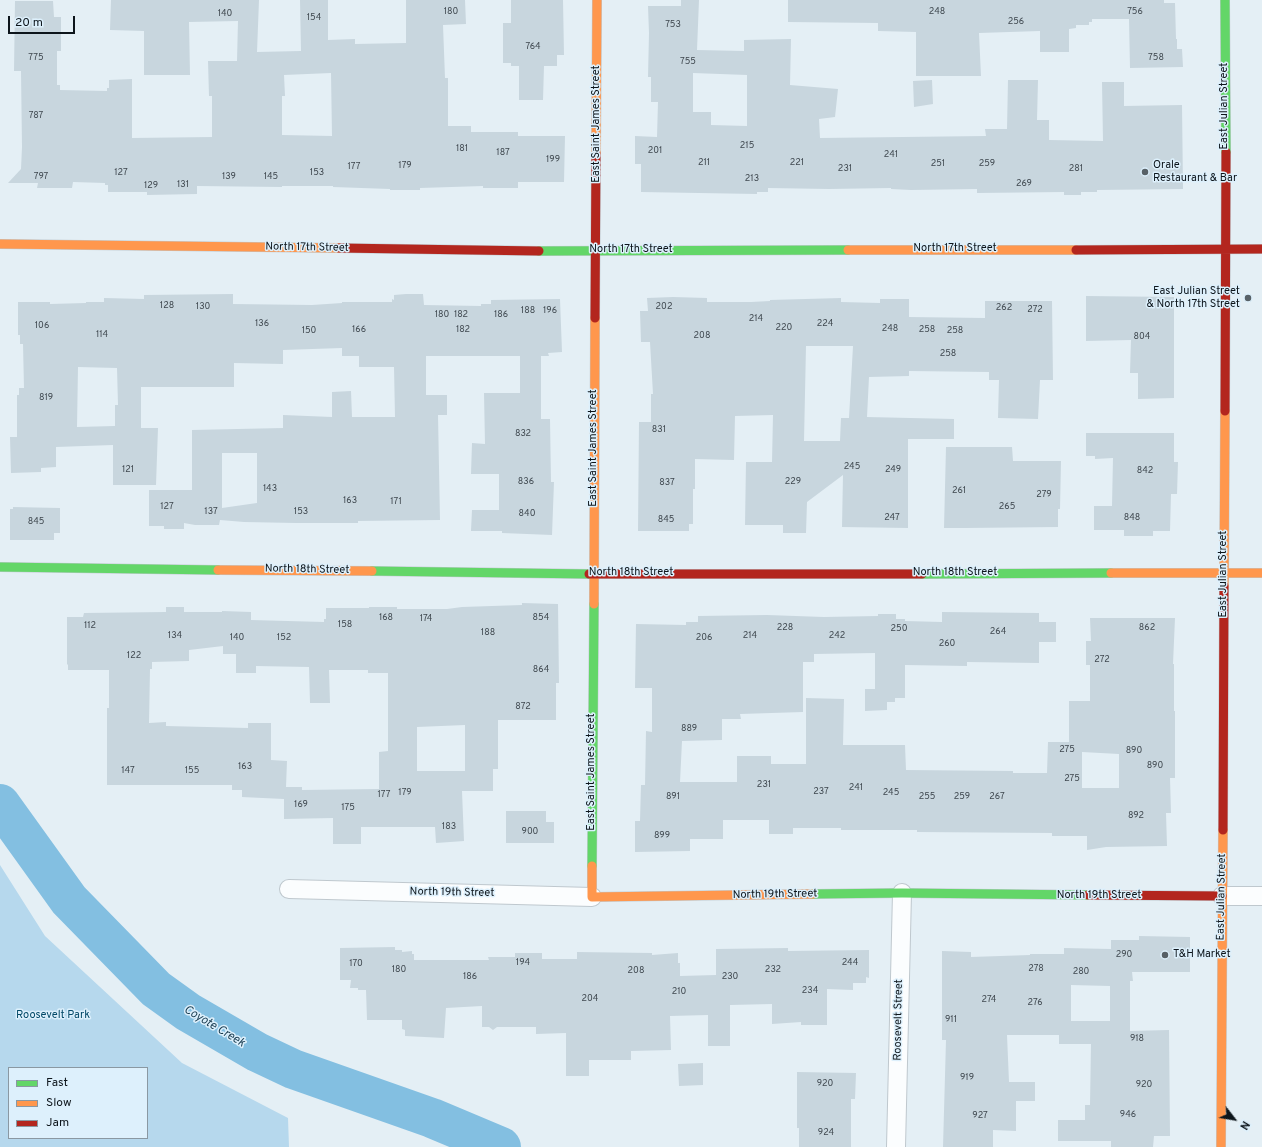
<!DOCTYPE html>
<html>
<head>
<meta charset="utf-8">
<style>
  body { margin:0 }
  #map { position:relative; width:1262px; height:1147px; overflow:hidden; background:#e4eff5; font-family:Overpass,sans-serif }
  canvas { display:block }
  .legend { position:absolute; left:8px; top:1067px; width:140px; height:72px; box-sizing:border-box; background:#ddf0fc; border:1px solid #8a98a2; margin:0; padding:5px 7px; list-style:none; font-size:12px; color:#0d151b }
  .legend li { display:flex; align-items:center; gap:8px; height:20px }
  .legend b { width:20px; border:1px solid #8a98a2 }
  .north { position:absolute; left:1214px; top:1099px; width:40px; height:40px; -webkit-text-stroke:3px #ddf0fc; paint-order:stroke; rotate:121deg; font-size:11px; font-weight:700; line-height:16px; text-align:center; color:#0d151b }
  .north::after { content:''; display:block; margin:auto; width:14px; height:18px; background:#0d151b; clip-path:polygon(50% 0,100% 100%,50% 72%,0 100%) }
  .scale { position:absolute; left:8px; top:16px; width:67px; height:18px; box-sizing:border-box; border:2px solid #0d151b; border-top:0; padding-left:5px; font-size:12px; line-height:14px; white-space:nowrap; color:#0d151b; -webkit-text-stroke:3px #ddf0fc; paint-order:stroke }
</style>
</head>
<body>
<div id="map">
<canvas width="1262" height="1147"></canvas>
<ul class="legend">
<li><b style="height:5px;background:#63d668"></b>Fast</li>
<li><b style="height:5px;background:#ff974d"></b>Slow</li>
<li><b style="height:5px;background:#b3261e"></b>Jam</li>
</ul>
<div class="north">N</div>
<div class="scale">20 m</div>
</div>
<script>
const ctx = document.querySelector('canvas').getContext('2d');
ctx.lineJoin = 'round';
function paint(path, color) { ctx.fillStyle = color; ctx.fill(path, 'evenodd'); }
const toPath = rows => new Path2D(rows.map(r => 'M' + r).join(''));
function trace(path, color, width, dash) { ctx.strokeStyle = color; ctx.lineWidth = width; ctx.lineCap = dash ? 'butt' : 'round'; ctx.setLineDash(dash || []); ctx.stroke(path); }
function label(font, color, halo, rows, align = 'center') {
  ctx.font = font + ' Overpass,sans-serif'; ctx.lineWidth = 3; ctx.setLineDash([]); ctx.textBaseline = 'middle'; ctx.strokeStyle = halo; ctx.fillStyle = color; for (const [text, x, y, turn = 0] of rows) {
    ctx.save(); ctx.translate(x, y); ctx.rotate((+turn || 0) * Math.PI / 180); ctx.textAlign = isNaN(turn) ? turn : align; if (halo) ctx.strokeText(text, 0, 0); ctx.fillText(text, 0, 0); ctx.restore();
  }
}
paint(toPath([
  [0,865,45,936,182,1063,288,1118,289,1147,0,1147],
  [9,1068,147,1068,147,1138,9,1138]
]), '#b6d8ed');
trace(toPath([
  [0,804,69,900,156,989,188,1012,257,1052,293,1069,432,1118,501,1147]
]), '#83bfe1', 40);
paint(toPath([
  [111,0,259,0,257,52,301,51,300,0,328,0,328,40,355,39,355,44,406,43,406,0,465,0,466,24,443,25,445,78,448,78,448,126,471,126,471,132,518,132,518,136,565,136,564,182,518,182,518,188,483,188,483,186,420,188,420,190,390,190,390,189,333,187,333,186,282,186,282,187,197,186,197,194,147,195,147,192,108,192,108,185,105,185,105,183,73,182,72,188,37,188,38,183,8,183,21,169,22,147,21,71,14,71,15,1,53,1,54,17,61,17,61,51,57,51,57,85,60,85,60,90,107,91,107,88,109,88,109,80,132,79,132,138,212,137,212,96,209,96,208,61,237,61,238,21,189,22,190,75,144,75,144,31,110,30],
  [331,73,332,136,282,135,282,96,285,96,284,75],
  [511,0,563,0,564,55,557,55,557,66,544,66,543,100,519,100,519,66,511,66,511,63,503,63,503,23,511,23],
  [681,0,699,0,697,50,744,51,744,40,791,39,790,85,838,89,835,117,819,119,820,138,986,136,985,129,1007,129,1008,80,1038,80,1037,120,1049,120,1049,140,1103,141,1102,82,1124,82,1124,106,1182,105,1183,189,1097,190,1097,192,1081,192,1081,195,1064,195,1064,192,977,193,977,189,911,190,891,189,891,188,829,189,768,188,768,192,757,192,757,194,641,192,641,164,635,164,635,136,657,137,658,102,651,102,651,77,648,77,649,33,648,6,681,6],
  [693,73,747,75,747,126,711,125,711,112,693,112],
  [788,0,1164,0,1164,3,1175,3,1176,39,1177,39,1177,49,1182,49,1183,67,1130,68,1129,19,1092,19,1092,22,1089,22,1089,25,1076,25,1076,28,1069,29,1069,52,1040,52,1040,31,979,33,981,76,916,76,916,32,878,31,878,23,788,22],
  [932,80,933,104,914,107,913,81],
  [233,294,233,304,312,305,342,303,342,302,392,302,392,299,394,300,394,295,406,294,423,294,424,305,481,306,481,304,491,304,491,300,560,299,562,352,548,353,549,356,541,356,541,419,550,419,551,482,554,482,552,535,502,533,502,531,471,531,472,510,499,510,499,474,471,474,472,443,485,444,484,393,520,393,520,356,426,356,426,395,447,395,447,415,438,415,440,520,358,521,358,523,296,523,244,522,220,520,219,525,195,525,184,523,184,529,164,529,164,526,149,526,149,490,192,490,192,430,283,428,283,415,332,417,332,392,351,391,352,417,395,417,394,367,359,367,359,356,342,356,342,348,283,350,283,364,234,363,234,387,141,387,141,428,158,428,156,485,113,485,113,445,56,447,56,467,41,468,41,472,11,473,10,437,17,437,17,395,19,395,19,388,24,388,23,344,20,344,20,335,18,335,18,302,50,302,50,304,86,303,86,302,104,302,104,298,144,299,144,295],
  [78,367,117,368,118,405,115,405,115,426,77,427],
  [222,453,257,453,257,503,222,508],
  [1086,296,1174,297,1174,398,1138,399,1138,373,1130,373,1131,340,1086,341],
  [673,297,707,298,707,302,751,302,770,301,770,300,841,298,841,302,880,303,880,299,909,299,909,317,985,318,985,301,1052,301,1053,380,1040,380,1038,419,998,418,999,380,989,380,989,372,909,371,909,376,869,377,867,417,954,419,954,439,908,439,908,528,842,527,843,475,807,502,806,533,783,533,783,525,745,525,746,462,772,462,773,415,735,416,734,460,695,459,695,489,693,489,693,524,689,524,689,531,638,531,639,422,651,422,651,394,653,394,650,342,641,342,640,311,648,311,647,298],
  [806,346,853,346,849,418,841,418,840,441,804,441],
  [1086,433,1174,433,1174,462,1178,462,1177,494,1171,494,1170,531,1153,531,1153,536,1124,536,1124,530,1094,530,1094,506,1112,506,1113,458,1095,459,1095,456,1086,456],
  [946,447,1012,447,1013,461,1061,461,1060,509,1058,509,1058,527,965,528,944,528],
  [13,507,60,508,60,533,54,533,54,540,10,540,10,509,13,509],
  [522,603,558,604,559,683,556,683,556,720,498,720,498,769,493,769,493,791,462,791,464,841,436,843,435,827,361,827,361,844,333,844,333,818,284,819,284,799,242,797,242,790,232,790,232,785,107,785,107,708,109,708,109,670,68,670,68,665,67,664,67,617,83,617,84,613,166,612,166,607,184,607,184,612,222,612,222,611,251,612,251,620,324,622,324,619,326,619,326,608,369,608,369,607,397,607,397,609,447,609,462,607,522,605],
  [223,646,223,654,236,654,236,673,256,673,256,666,309,667,310,703,330,703,329,670,368,670,368,673,388,673,388,751,379,752,379,789,302,790,302,787,286,787,287,761,271,760,271,723,248,723,248,728,166,726,166,722,149,723,150,669,152,669,152,662,189,661,189,650],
  [465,725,465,771,417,771,417,727],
  [942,612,1039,613,1039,622,1056,622,1056,642,1039,642,1039,663,967,662,967,666,905,665,905,698,895,698,895,702,887,702,887,710,865,711,865,689,875,689,875,653,814,654,814,662,803,662,803,712,740,714,741,719,722,719,722,740,682,741,680,782,737,782,737,756,771,756,771,764,806,764,806,698,844,699,843,745,905,745,906,770,1013,771,1013,773,1047,773,1048,742,1069,742,1069,701,1090,701,1090,665,1086,665,1086,641,1091,641,1090,618,1175,618,1173,664,1174,664,1174,711,1175,711,1175,778,1170,778,1171,813,1166,813,1167,846,1106,847,1087,850,1087,836,1052,836,1052,833,917,832,917,830,841,830,841,828,793,828,793,834,769,834,769,820,723,820,723,839,690,839,690,851,635,852,635,821,640,821,641,785,645,785,646,731,652,732,652,688,635,688,636,624,686,625,686,622,698,622,698,616,767,615,824,617,878,616,878,614,896,614,896,619,905,619,905,621,942,622],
  [1082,752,1119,754,1119,788,1082,788],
  [506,811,546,811,546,822,554,822,554,843,506,843],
  [1139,936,1190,937,1190,972,1132,972,1133,981,1130,981,1130,1031,1169,1030,1170,1136,1154,1136,1153,1147,1111,1147,1111,1141,1058,1141,1058,1120,1085,1120,1085,1105,1090,1105,1091,1044,1059,1044,1059,1035,1007,1035,1009,1082,1035,1082,1035,1101,1016,1101,1016,1131,993,1130,993,1147,943,1147,946,1040,942,1040,942,951,971,952,971,957,1030,955,1030,954,1064,954,1064,948,1111,949,1111,940,1139,940],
  [1071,985,1110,986,1110,1021,1071,1021],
  [395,947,395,950,402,950,402,952,412,951,412,954,414,954,414,960,489,960,488,957,515,957,515,953,542,953,542,959,577,959,577,952,652,953,652,955,678,953,678,963,680,963,680,976,716,975,716,949,788,948,788,951,869,950,869,978,866,977,866,983,853,983,853,990,827,989,827,1025,801,1025,801,1022,772,1024,772,1004,730,1005,730,1046,708,1046,708,1015,670,1016,671,1050,631,1051,631,1060,589,1060,589,1076,566,1076,566,1033,536,1034,536,1027,497,1027,493,1030,489,1027,482,1027,482,1006,446,1008,444,1038,405,1036,405,1030,402,1029,402,1020,367,1020,366,990,358,990,358,988,350,988,351,980,340,980,340,948],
  [703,1063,703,1085,679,1086,678,1064],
  [797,1072,856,1073,855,1099,851,1099,851,1147,799,1147,799,1128,797,1128]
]), '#c8d6de');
const street = toPath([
  [289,889,592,897],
  [1222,896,1262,896],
  [896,1147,902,893]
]);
const fast = toPath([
  [1225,0,1226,152],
  [539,251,848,250],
  [0,567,218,570],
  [372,571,589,574],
  [922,574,1111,573],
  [592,866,594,604],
  [813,894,902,893,1088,895]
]);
const slow = toPath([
  [596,154,597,0],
  [0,244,339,248],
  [848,250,1076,250],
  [218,570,372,571],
  [1111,573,1262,573],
  [1224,586,1225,411],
  [594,604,595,318],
  [592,866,592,897,813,894],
  [1221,1147,1223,830]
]);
const jam = toPath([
  [339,248,539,251],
  [1076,250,1262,249],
  [595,318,596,154],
  [1225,411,1226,152],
  [589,574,922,574],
  [1223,830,1224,586],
  [1088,895,1222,896]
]);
trace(street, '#bfc8ce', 20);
trace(fast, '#bfc8ce', 10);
trace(slow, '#bfc8ce', 10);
trace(jam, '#bfc8ce', 10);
trace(street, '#fbfdfe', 18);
trace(fast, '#63d668', 9);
trace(slow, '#ff974d', 9);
trace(jam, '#b3261e', 9);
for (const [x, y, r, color] of [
  [1145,172,4,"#586167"],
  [1248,298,4,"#586167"],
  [1165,955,4,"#586167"]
]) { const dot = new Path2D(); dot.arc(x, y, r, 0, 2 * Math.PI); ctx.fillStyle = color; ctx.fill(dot); trace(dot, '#ddf0fc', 1.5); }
label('9px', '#3f484f', null, [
  ["180",451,12],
  ["248",937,12],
  ["756",1135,12],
  ["140",225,14],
  ["154",314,18],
  ["256",1016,22],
  ["753",673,25],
  ["764",533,47],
  ["775",36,58],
  ["758",1156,58],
  ["755",688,62],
  ["787",36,116],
  ["215",747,146],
  ["181",462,149],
  ["201",655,151],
  ["187",503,153],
  ["241",891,155],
  ["199",553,160],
  ["211",704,163],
  ["221",797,163],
  ["251",938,164],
  ["259",987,164],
  ["179",405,166],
  ["177",354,167],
  ["231",845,169],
  ["281",1076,169],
  ["127",121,173],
  ["153",317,173],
  ["797",41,177],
  ["139",229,177],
  ["145",271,177],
  ["213",752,179],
  ["269",1024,184],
  ["131",183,185],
  ["129",151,186],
  ["128",167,306],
  ["130",203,307],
  ["202",664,307],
  ["262",1004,308],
  ["272",1035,310],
  ["188",528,311],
  ["196",550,311],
  ["180",442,315],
  ["182",461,315],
  ["186",501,315],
  ["214",756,319],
  ["136",262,324],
  ["224",825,324],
  ["106",42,326],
  ["220",784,328],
  ["248",890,329],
  ["166",359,330],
  ["182",463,330],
  ["258",927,330],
  ["150",309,331],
  ["258",955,331],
  ["114",102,335],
  ["208",702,336],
  ["804",1142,337],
  ["258",948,354],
  ["819",46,398],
  ["831",659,430],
  ["832",523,434],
  ["245",852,467],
  ["121",128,470],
  ["249",893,470],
  ["842",1145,471],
  ["836",526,482],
  ["229",793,482],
  ["837",667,483],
  ["143",270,489],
  ["261",959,491],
  ["279",1044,495],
  ["163",350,501],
  ["171",396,502],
  ["127",167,507],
  ["265",1007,507],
  ["137",211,512],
  ["153",301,512],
  ["840",527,514],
  ["247",892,518],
  ["848",1132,518],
  ["845",666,520],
  ["845",36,522],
  ["168",386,618],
  ["854",541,618],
  ["174",426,619],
  ["158",345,625],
  ["112",90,626],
  ["228",785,628],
  ["862",1147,628],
  ["250",899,629],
  ["264",998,632],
  ["188",488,633],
  ["134",175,636],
  ["214",750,636],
  ["242",837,636],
  ["140",237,638],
  ["152",284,638],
  ["206",704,638],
  ["260",947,644],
  ["122",134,656],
  ["272",1102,660],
  ["864",541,670],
  ["872",523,707],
  ["889",689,729],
  ["275",1067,750],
  ["890",1134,751],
  ["890",1155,766],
  ["163",245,767],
  ["147",128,771],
  ["155",192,771],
  ["275",1072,779],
  ["231",764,785],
  ["241",856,788],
  ["237",821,792],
  ["179",405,793],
  ["245",891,793],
  ["177",384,795],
  ["891",673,797],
  ["255",927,797],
  ["259",962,797],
  ["267",997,797],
  ["169",301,805],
  ["175",348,808],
  ["892",1136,816],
  ["183",449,827],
  ["900",530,832],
  ["899",662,836],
  ["290",1124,955],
  ["194",523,963],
  ["244",850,963],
  ["170",356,964],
  ["278",1036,969],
  ["180",399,970],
  ["232",773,970],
  ["208",636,971],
  ["280",1081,972],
  ["186",470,977],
  ["230",730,977],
  ["234",810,991],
  ["210",679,992],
  ["204",590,999],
  ["274",989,1000],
  ["276",1035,1003],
  ["911",951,1020],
  ["918",1137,1039],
  ["919",967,1078],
  ["920",825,1084],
  ["920",1144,1085],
  ["946",1128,1115],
  ["927",980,1116],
  ["924",826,1133]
]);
label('11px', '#0d151b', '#ddf0fc', [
  ["East Julian Street",1225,106,-90],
  ["East Saint James Street",597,124,-90],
  ["North 17th Street",307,248,1],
  ["North 17th Street",955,249],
  ["North 17th Street",631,250],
  ["East Saint James Street",594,448,-90],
  ["North 18th Street",307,570,1],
  ["North 18th Street",631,573],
  ["North 18th Street",955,573],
  ["East Julian Street",1224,574,-90],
  ["East Saint James Street",592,772,-90],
  ["North 19th Street",452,893,1],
  ["North 19th Street",775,895,-1],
  ["North 19th Street",1099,896],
  ["East Julian Street",1222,897,-89],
  ["Roosevelt Street",899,1020,-89]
]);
label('11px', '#0d151b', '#ddf0fc', [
  ["Orale",1153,166],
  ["Restaurant & Bar",1153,179],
  ["East Julian Street",1240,292,"right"],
  ["& North 17th Street",1240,305,"right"],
  ["T&H Market",1173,955]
], 'left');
label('11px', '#034968', '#ddf0fc', [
  ["Roosevelt Park",53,1016]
]);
label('italic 12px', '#193c50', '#ddf0fc', [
  ["Coyote Creek",214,1027,31]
]);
</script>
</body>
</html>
